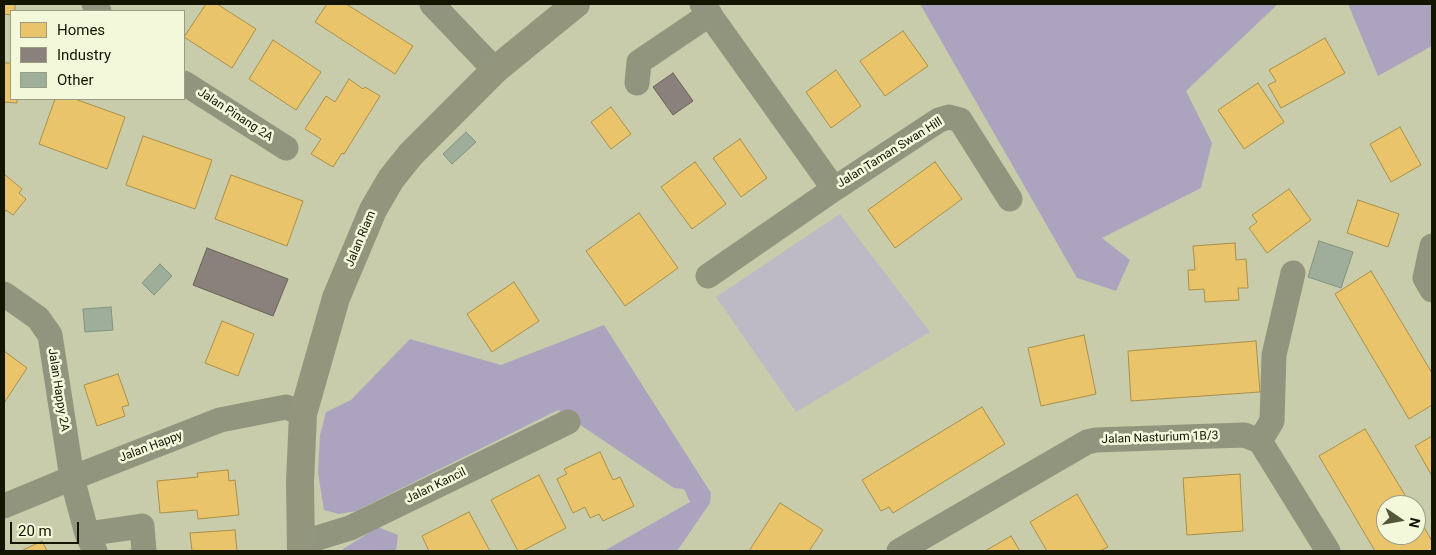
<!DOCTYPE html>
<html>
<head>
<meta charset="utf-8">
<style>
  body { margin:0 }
  #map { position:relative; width:1436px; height:555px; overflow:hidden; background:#c8ccab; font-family:Roboto,sans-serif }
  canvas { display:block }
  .frame { position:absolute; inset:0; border:5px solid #141501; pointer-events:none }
  .legend { position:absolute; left:10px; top:10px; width:175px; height:90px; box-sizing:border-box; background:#f4f8da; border:1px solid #9a9d83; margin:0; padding:6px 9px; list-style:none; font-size:15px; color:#141501 }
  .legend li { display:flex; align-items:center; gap:10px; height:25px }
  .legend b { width:25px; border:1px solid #9a9d83 }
  .north { position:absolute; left:1376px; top:495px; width:50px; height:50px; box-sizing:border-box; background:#f4f8da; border:1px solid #9a9d83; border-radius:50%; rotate:102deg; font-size:14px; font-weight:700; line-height:20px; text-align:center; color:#141501 }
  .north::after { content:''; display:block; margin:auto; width:18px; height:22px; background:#53553c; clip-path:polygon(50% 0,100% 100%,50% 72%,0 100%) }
  .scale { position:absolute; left:10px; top:522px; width:69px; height:22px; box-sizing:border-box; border:2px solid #141501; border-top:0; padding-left:6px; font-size:15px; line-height:18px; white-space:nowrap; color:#141501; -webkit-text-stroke:4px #f4f8da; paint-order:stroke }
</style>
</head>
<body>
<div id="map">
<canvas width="1436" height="555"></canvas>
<div class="frame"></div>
<ul class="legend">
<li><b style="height:14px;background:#e9c46a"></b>Homes</li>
<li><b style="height:14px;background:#8a817c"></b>Industry</li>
<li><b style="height:14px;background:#9eae9b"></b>Other</li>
</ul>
<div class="north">N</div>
<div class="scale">20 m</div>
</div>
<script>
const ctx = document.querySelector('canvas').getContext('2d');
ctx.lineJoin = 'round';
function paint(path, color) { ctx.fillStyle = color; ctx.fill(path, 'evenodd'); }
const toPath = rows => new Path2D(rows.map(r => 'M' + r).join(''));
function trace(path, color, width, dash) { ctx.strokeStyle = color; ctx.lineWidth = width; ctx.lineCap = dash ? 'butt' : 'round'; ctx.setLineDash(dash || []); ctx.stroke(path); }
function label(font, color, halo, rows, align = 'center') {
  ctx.font = font + ' Roboto,sans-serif'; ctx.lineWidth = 5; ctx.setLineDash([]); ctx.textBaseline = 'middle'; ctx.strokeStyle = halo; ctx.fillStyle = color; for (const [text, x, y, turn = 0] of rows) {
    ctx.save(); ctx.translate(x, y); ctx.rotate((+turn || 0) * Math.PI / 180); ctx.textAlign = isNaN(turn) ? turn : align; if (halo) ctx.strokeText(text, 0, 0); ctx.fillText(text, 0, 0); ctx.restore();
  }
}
paint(toPath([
  [840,214,930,332,796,412,716,297]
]), '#bdbac6');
paint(toPath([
  [920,4,1278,4,1186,91,1212,143,1201,188,1102,238,1130,260,1116,291,1077,278],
  [1348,4,1432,4,1432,46,1378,76],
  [604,325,711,493,710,503,677,551,604,551,690,502,684,489,674,488,558,410,356,511,339,514,324,510,318,473,320,435,326,412,351,400,410,339,501,365],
  [378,527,398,535,396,551,340,551]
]), '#aca4bf');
const homes = toPath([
  [4,4,15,4,15,11,11,11,11,15,4,14,4,4],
  [206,4,217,4,256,29,232,68,184,37,206,4],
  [327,4,346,4,413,46,395,74,315,22,327,4],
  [903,31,928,66,885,96,860,61,903,31],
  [1325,38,1345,73,1281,108,1268,85,1276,81,1269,70,1325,38],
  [273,40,321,72,296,110,249,79,273,40],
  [4,63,11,63,11,99,17,99,17,103,4,102,4,63],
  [836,70,861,106,831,128,806,92,836,70],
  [349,79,363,89,365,87,380,96,344,154,342,153,333,167,311,154,321,139,305,129,326,96,335,102,349,79],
  [1258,83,1284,122,1244,149,1218,110,1258,83],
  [55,99,75,99,125,117,107,169,39,144,55,99],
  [611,107,631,134,611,149,591,122,611,107],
  [1400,127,1421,165,1391,182,1370,144,1400,127],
  [143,136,212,160,195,209,126,185,143,136],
  [740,139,767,178,741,197,713,158,740,139],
  [695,162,726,204,692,229,661,187,695,162],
  [935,162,962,199,895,248,868,210,935,162],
  [4,174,22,189,19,193,26,199,13,215,6,210,4,213,4,174],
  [231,175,303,201,287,246,215,219,231,175],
  [1289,189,1311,220,1267,253,1249,228,1257,222,1252,215,1289,189],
  [1358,200,1399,214,1388,247,1347,233,1358,200],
  [639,213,678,268,625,306,586,251,639,213],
  [1235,243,1236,260,1246,259,1248,288,1238,288,1239,300,1205,302,1204,289,1189,290,1188,270,1195,270,1193,246,1235,243],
  [1371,271,1432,373,1432,405,1409,419,1335,294,1371,271],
  [514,282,539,321,492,352,467,314,514,282],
  [222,321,254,334,238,376,205,363,222,321],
  [1084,335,1096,394,1041,406,1028,348,1084,335],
  [1256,341,1260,392,1131,401,1128,351,1256,341],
  [4,351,27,368,4,403,4,351],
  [118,374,129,405,122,407,125,416,97,426,84,385,118,374],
  [982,407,1005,444,893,513,889,507,881,511,862,480,982,407],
  [1365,429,1411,505,1386,505,1386,535,1416,535,1416,514,1432,541,1432,551,1375,551,1319,456,1365,429],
  [1432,436,1432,476,1415,446,1432,436],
  [600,452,613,480,620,477,634,506,603,521,599,514,590,518,585,507,573,513,557,479,567,474,564,469,600,452],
  [228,470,229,481,235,480,239,515,198,519,197,510,160,513,157,481,198,477,197,473,228,470],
  [1240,474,1243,531,1187,535,1183,478,1240,474],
  [539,475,566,528,522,551,518,551,491,500,539,475],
  [1077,494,1108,547,1100,551,1047,551,1030,522,1077,494],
  [780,503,823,530,809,551,749,551,780,503],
  [469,512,490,551,429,551,422,536,469,512],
  [235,530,237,551,192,551,190,533,235,530],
  [1011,536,1020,551,985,551,1011,536],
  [42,541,47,551,21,551,42,541]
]);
paint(homes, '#e9c46a');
trace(homes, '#a9904a', 1);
const industry = toPath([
  [673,73,693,101,673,115,653,87,673,73],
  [207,248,288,279,273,316,193,285,207,248]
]);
paint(industry, '#8a817c');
trace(industry, '#676157', 1);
const building = toPath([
  [466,132,476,142,452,164,443,154,466,132],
  [1319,241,1353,252,1341,288,1308,277,1319,241],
  [160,264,172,276,154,295,142,283,160,264],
  [111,307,113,330,85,332,83,309,111,307]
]);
paint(building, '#9eae9b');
trace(building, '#829280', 1);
trace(toPath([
  [94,4,99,11],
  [432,4,495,70],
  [702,4,834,189,939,120,949,117,960,120,1010,199],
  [184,83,286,148],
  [637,83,639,62,710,14],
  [1432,246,1425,278,1432,290],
  [708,276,834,189],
  [4,294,38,318,50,335,72,478,87,534,95,551],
  [1260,441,1272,421,1274,355,1293,273],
  [4,506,72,478,220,420,286,407,303,414],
  [87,534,142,526,144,551],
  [301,543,350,528,568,422],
  [899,551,1087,442,1096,440,1244,435,1260,441,1328,551]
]), '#92957d', 25);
trace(toPath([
  [301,551,300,482,303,414,336,298,373,210,391,179,411,154,495,70,576,4]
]), '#93967c', 28);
label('12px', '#141501', '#f4f8da', [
  ["Jalan Pinang 2A",235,115,33],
  ["Jalan Taman Swan Hill",890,153,-32],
  ["Jalan Riam",361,239,-67],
  ["Jalan Happy 2A",58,390,81],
  ["Jalan Nasturium 1B/3",1160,438,-2],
  ["Jalan Happy",151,447,-21],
  ["Jalan Kancil",436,486,-26]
]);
</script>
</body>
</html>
